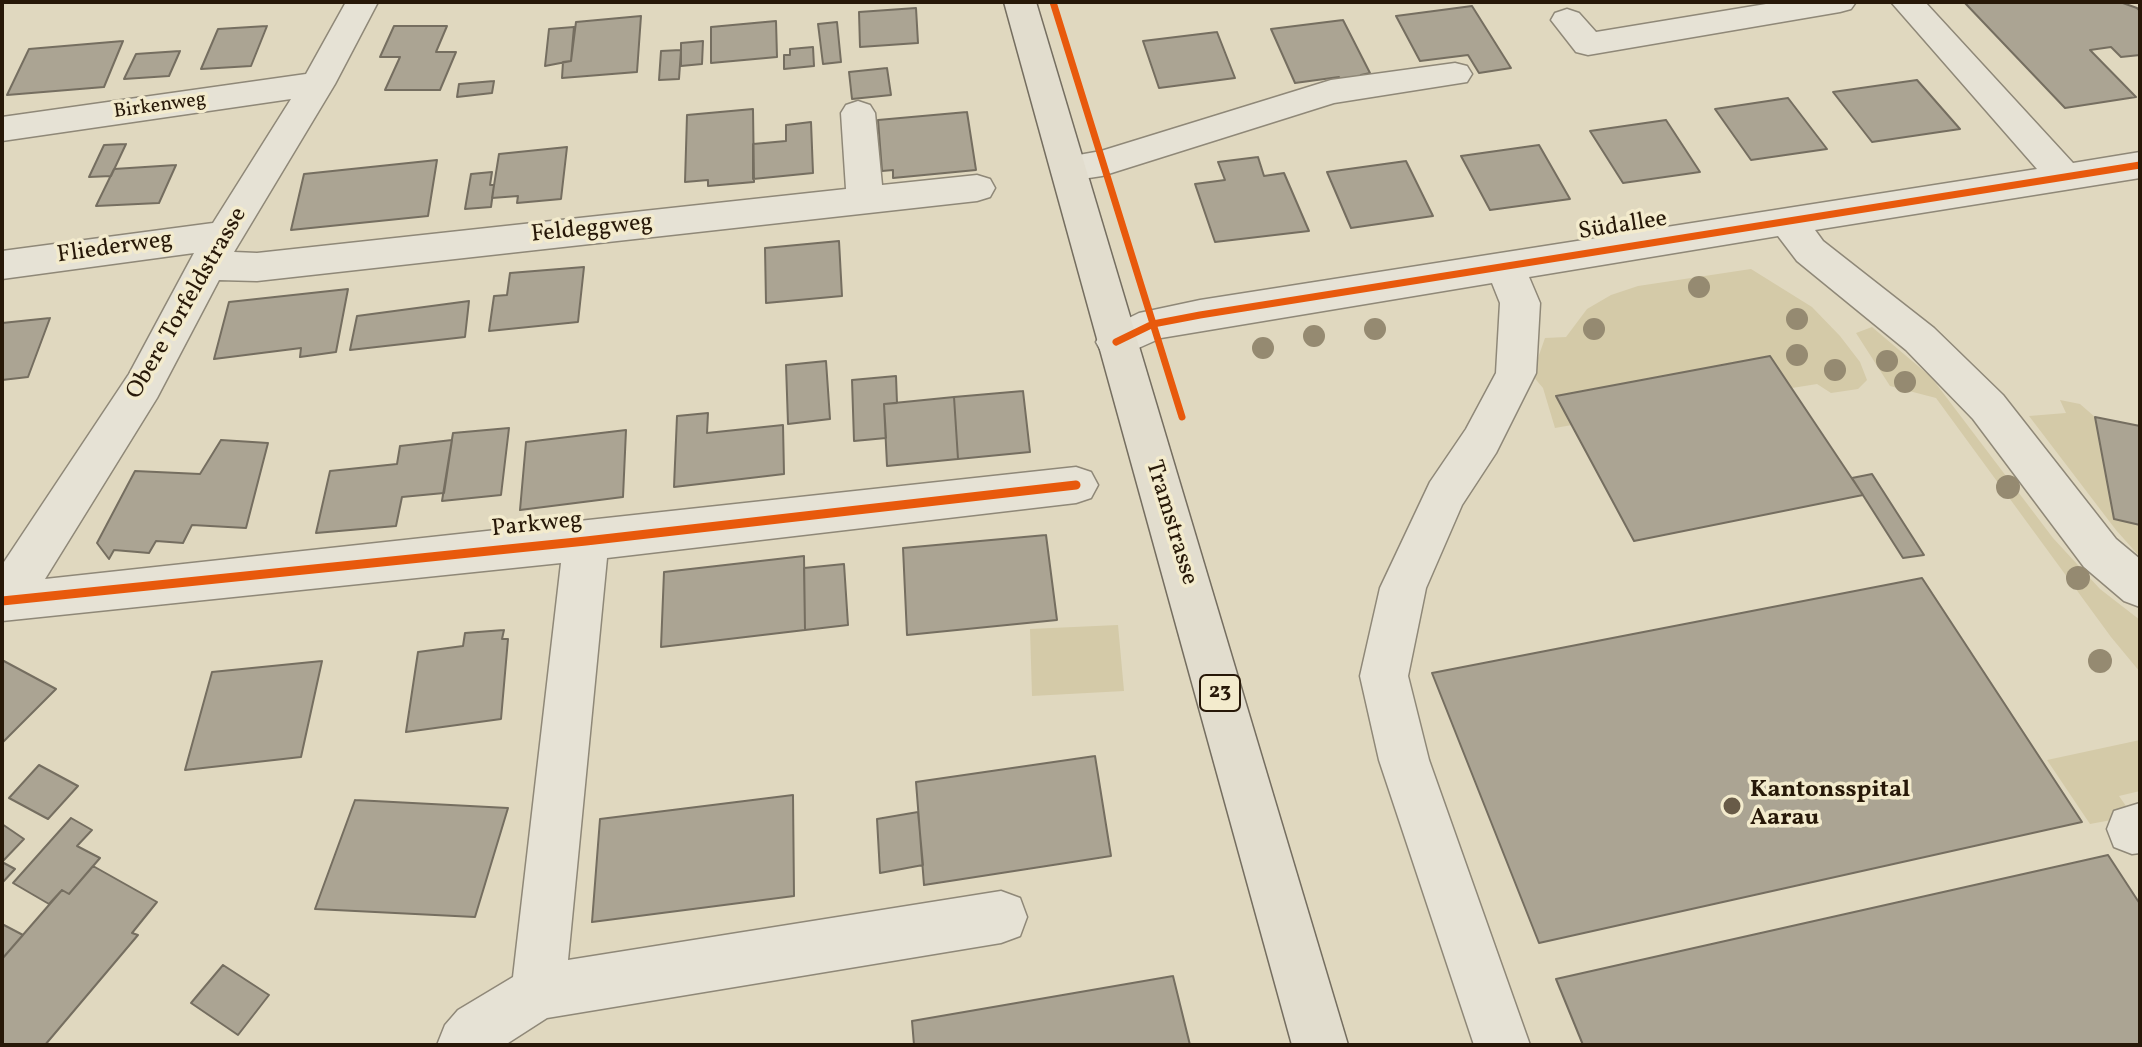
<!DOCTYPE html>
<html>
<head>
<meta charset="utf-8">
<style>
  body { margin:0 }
  #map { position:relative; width:2142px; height:1047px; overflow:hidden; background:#e0d8bf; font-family:Vollkorn,serif }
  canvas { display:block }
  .frame { position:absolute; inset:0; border:4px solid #271808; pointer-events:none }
</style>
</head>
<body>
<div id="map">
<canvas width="2142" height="1047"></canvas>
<div class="frame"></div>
</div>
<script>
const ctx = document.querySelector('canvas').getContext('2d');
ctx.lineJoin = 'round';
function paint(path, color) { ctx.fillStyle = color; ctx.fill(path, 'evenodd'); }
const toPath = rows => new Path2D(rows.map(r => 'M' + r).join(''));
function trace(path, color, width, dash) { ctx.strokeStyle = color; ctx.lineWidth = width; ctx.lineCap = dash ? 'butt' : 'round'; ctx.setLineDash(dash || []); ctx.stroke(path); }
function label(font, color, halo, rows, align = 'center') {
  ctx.font = font + ' Vollkorn,serif'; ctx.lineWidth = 7; ctx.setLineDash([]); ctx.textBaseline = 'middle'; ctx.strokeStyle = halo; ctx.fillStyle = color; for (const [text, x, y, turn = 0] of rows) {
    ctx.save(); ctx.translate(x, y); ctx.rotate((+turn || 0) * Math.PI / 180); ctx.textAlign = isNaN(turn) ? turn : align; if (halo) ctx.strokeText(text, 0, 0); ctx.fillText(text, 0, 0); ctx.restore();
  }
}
paint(toPath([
  [1751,269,1812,307,1840,336,1860,362,1867,380,1858,389,1831,393,1817,384,1792,388,1770,356,1557,396,1572,425,1555,428,1543,388,1532,375,1545,338,1566,337,1587,309,1611,295,1638,286],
  [1872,327,1931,377,2053,538,2100,589,2140,620,2140,672,2111,637,1936,398,1890,386,1856,333],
  [2060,400,2080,404,2095,417,2140,525,2140,557,2116,530,2029,416,2066,413],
  [1118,625,1124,691,1032,696,1030,629],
  [2140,740,2140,791,2119,796,2133,816,2090,824,2047,760]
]), '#d4caa8');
const building = toPath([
  [1964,2,2120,2,2137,8,2140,11,2140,55,2121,57,2111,47,2090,50,2136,97,2065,108,1964,2],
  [1472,6,1511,68,1479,73,1468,55,1420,61,1396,16,1472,6],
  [916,8,918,43,860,47,859,12,916,8],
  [641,16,637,72,562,78,563,62,571,61,576,22,641,16],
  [1343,20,1370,73,1361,75,1364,80,1341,83,1339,77,1295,83,1271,29,1343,20],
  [776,21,777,57,711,63,711,27,776,21],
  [837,22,841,62,823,64,818,24,837,22],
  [267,26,251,66,201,69,218,29,267,26],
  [394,26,447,26,436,52,456,52,440,90,385,90,400,57,380,57,394,26],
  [574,27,571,61,545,66,549,29,574,27],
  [1217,32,1235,78,1159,88,1143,41,1217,32],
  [123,41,104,87,7,95,29,49,123,41],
  [703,41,702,64,681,66,681,43,703,41],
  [813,47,814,66,784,69,784,55,790,55,790,49,813,47],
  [681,50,679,79,659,80,661,51,681,50],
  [180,51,169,76,124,79,136,54,180,51],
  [887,68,891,95,852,99,849,72,887,68],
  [1917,80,1960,129,1872,142,1833,92,1917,80],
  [494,81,492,93,457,97,459,84,494,81],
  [1788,98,1827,149,1751,160,1715,109,1788,98],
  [753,109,754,182,708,186,708,180,685,182,687,115,753,109],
  [967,112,976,170,893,178,893,170,882,171,878,120,967,112],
  [1666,120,1700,172,1623,183,1590,131,1666,120],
  [811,122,813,173,753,179,753,144,786,141,786,125,811,122],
  [126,144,111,176,89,177,104,145,126,144],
  [1539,145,1570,199,1490,210,1461,156,1539,145],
  [567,147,561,199,517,203,518,196,492,198,499,154,567,147],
  [1258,157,1264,176,1284,173,1309,231,1215,242,1195,184,1225,180,1218,162,1258,157],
  [437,160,428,216,291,230,304,174,437,160],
  [1406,161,1433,216,1351,228,1327,172,1406,161],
  [176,165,159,203,96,206,114,169,176,165],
  [492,172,490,185,494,185,491,207,465,209,471,174,492,172],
  [839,241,842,296,766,303,765,248,839,241],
  [584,267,578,322,489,331,494,296,507,295,510,273,584,267],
  [348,289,336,352,300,357,301,348,214,359,229,302,348,289],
  [469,301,465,337,350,350,357,316,469,301],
  [50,318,28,377,2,380,2,323,50,318],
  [1770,356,1863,495,1634,541,1556,396,1770,356],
  [826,361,830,419,788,424,786,365,826,361],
  [896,376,897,403,884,404,886,438,854,441,852,380,896,376],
  [1023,391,1030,452,958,459,954,397,1023,391],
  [954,397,958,459,887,466,884,404,954,397],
  [708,413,707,433,783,425,784,474,674,487,677,416,708,413],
  [2095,417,2140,426,2140,525,2114,519,2095,417],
  [509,428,501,495,442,501,453,433,509,428],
  [626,430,623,497,520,510,526,442,626,430],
  [221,440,268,443,246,528,192,525,183,543,156,541,149,553,114,550,109,559,97,543,135,471,200,474,221,440],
  [452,440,444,493,402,497,396,526,316,533,330,471,397,464,400,446,452,440],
  [1872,474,1924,555,1903,558,1852,478,1872,474],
  [1046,535,1057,620,907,635,903,548,1046,535],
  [804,556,805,630,661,647,664,572,804,556],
  [844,564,848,625,805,630,804,568,844,564],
  [1922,578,2082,822,1539,943,1432,673,1922,578],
  [504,630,502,639,508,639,501,719,406,732,418,652,463,646,465,633,504,630],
  [2,660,56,689,2,743,2,660],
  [322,661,301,757,185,770,212,672,322,661],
  [1095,756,1111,856,924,885,916,782,1095,756],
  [39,765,78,786,48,819,9,798,39,765],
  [793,795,794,896,592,922,600,819,793,795],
  [355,800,508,808,475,917,315,909,355,800],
  [918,812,923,865,880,873,877,819,918,812],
  [71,818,92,830,77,846,100,858,69,894,62,890,49,904,13,883,71,818],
  [2,824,24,839,2,862,15,869,2,883,2,824],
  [2108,855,2140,904,2140,1045,1583,1045,1556,979,2108,855],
  [93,866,157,902,132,933,138,935,45,1045,2,1045,2,959,62,890,69,894,93,866],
  [2,924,23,935,2,959,2,924],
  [223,965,269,995,238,1035,191,1003,223,965],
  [1173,976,1190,1045,914,1045,912,1021,1173,976]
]);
paint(building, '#aba493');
trace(building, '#756e60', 2);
const minor = toPath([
  [346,2,378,2,335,84,234,252,257,253,846,189,841,113,846,105,858,101,870,105,875,113,882,185,977,175,990,179,995,188,990,197,977,201,257,281,219,280,157,398,45,579,1076,467,1091,472,1098,485,1091,498,1076,503,607,558,568,960,1001,891,1020,898,1027,917,1020,936,1001,943,547,1018,505,1045,437,1045,445,1025,458,1010,513,977,561,563,2,621,2,565,129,374,194,253,2,279,2,251,213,223,291,99,2,141,2,117,306,74,346,2],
  [1778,2,1856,2,1851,9,1840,12,1588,55,1576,52,1551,20,1555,13,1567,9,1579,13,1596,32,1778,2],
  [1891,2,1925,2,2073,163,2140,152,2140,178,1815,230,1823,241,1934,328,2003,395,2116,539,2140,559,2140,607,2124,601,2084,567,1973,419,1906,350,1797,261,1778,236,1529,277,1540,303,1536,373,1496,453,1462,505,1426,588,1408,676,1429,760,1530,1045,1474,1045,1379,760,1360,676,1380,588,1430,482,1466,429,1496,373,1500,303,1492,283,1161,338,1116,358,1102,353,1096,342,1102,331,1139,313,1200,300,2037,169,1891,2],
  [1455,63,1467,66,1472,74,1467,82,1334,103,1102,176,1069,181,1056,177,1051,168,1056,159,1101,151,1331,80,1455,63],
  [2140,803,2140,853,2132,854,2114,847,2107,829,2114,811,2140,803]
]);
const major = toPath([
  [1004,2,1036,2,1348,1045,1292,1045,1004,2]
]);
trace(minor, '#8f8878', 3);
trace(major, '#756e60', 3);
paint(minor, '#e6e2d5');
paint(major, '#e2ddce');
trace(toPath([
  [1053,2,1182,417],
  [1116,342,1153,324,1200,315,2140,165]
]), '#e8590c', 7);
trace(toPath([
  [2,601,586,541,1076,485]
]), '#e8590c', 9);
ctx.fillStyle = '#958a71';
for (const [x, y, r] of [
  [1699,287,11],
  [1797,319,11],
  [1375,329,11],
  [1594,329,11],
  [1314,336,11],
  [1263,348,11],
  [1797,355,11],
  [1887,361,11],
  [1835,370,11],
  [1905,382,11],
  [2008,487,12],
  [2078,578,12],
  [2100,661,12]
]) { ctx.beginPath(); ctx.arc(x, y, r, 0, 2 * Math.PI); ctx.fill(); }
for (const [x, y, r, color] of [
  [1732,806,10,"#685b48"]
]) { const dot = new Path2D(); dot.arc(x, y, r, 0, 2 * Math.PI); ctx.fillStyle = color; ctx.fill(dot); trace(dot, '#f3ebcd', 3); }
label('20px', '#271808', '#f3ebcd', [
  ["Birkenweg",160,107,-8]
]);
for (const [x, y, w] of [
  [1220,693,40]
]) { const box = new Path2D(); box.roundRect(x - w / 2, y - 18, w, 36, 6); ctx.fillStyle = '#f3ebcd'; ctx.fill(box); trace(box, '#271808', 2); }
label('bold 22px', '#271808', null, [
  ["23",1220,693]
]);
label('24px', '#271808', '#f3ebcd', [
  ["Südallee",1623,227,-9],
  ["Feldeggweg",592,230,-6],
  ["Fliederweg",115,249,-8],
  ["Obere Torfeldstrasse",188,304,-60],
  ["Tramstrasse",1170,523,73],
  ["Parkweg",537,526,-6]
]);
label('bold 24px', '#271808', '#f3ebcd', [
  ["Kantonsspital",1750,792],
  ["Aarau",1750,820]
], 'left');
</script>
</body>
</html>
